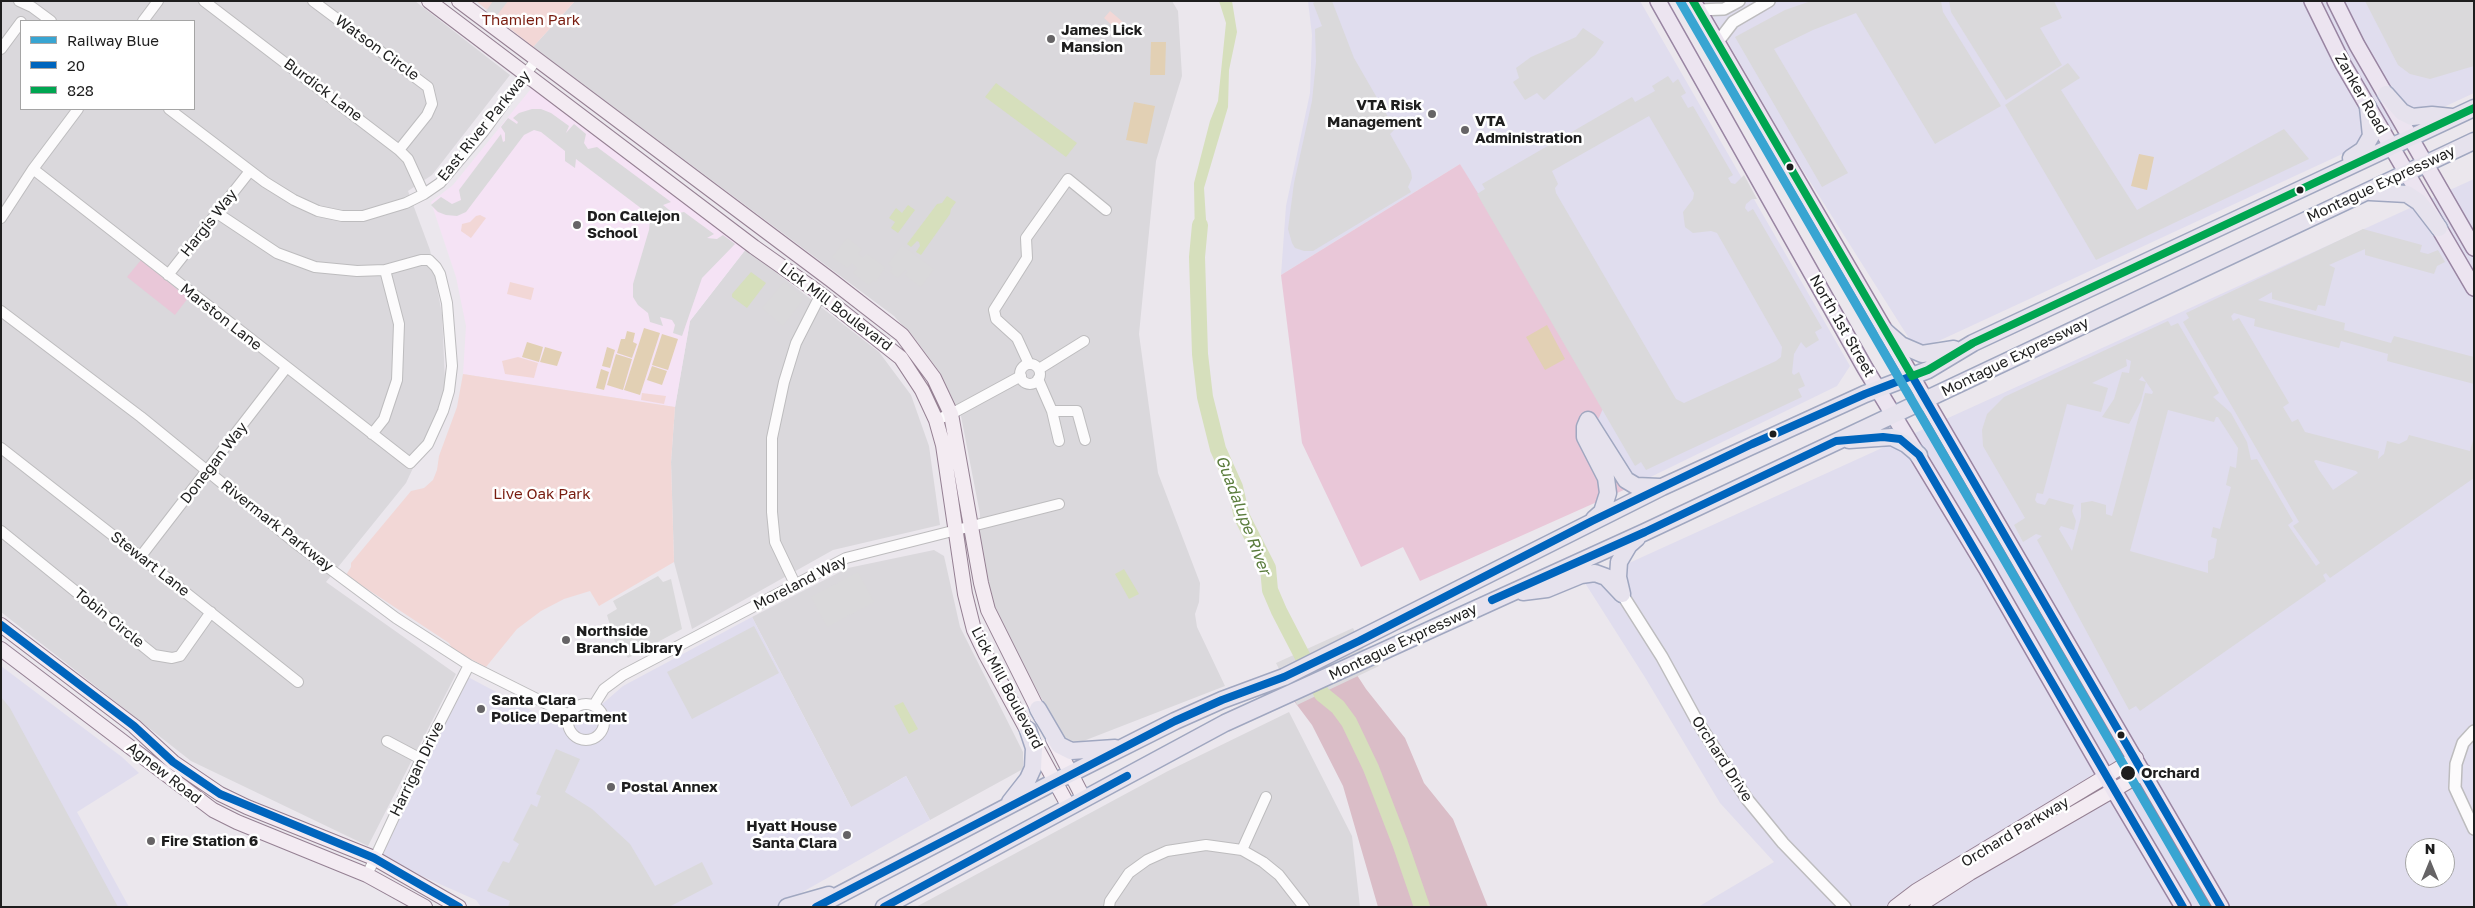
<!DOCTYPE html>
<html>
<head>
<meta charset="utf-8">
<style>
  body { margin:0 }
  #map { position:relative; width:2475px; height:908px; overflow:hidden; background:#ebe7ed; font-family:"Golos Text",sans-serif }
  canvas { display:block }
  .frame { position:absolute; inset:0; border:2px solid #1e1e1e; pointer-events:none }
  .legend { position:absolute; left:20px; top:20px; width:175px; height:90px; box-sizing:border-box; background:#fff; border:1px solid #a5a5a5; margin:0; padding:6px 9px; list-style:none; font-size:15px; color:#1e1e1e }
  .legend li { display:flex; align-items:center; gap:10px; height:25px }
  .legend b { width:25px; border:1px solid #a5a5a5 }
  .north { position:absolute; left:2405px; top:838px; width:50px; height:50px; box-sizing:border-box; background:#fff; border:1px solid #a5a5a5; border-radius:50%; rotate:0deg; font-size:14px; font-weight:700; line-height:20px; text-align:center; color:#1e1e1e }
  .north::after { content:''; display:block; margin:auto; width:18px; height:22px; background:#666466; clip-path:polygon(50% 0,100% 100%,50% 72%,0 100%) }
</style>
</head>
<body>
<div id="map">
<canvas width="2475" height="908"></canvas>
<div class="frame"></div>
<ul class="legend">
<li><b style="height:6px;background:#38a5d2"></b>Railway Blue</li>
<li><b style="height:6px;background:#0065bd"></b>20</li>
<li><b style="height:6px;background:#00a651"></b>828</li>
</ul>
<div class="north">N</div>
</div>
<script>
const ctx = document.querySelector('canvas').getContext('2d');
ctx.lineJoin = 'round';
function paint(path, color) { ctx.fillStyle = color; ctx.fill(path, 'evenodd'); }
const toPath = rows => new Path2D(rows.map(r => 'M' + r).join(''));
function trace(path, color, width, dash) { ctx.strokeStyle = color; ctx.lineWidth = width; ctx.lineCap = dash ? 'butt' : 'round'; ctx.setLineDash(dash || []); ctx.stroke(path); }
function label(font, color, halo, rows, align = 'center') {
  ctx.font = font + ' "Golos Text",sans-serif'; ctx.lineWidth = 5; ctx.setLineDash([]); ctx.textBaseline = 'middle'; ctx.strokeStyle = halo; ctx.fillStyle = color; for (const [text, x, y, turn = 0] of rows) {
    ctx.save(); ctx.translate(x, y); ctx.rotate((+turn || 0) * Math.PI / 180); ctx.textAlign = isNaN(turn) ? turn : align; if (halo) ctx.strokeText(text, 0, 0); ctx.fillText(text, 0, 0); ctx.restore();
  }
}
paint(toPath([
  [1,1,415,1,510,75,432,175,408,191,430,250,442,314,445,381,440,410,406,483,326,582,456,674,368,846,191,761,1,612],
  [21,21,194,21,194,109,21,109],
  [575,1,1172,1,1178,11,1182,76,1156,161,1139,334,1158,473,1200,583,1199,602,1195,614,1197,627,1225,686,1068,747,988,600,980,547,980,514,961,416,938,370,915,339,894,316,533,47],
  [746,249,879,352,911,395,929,446,940,525,833,550,692,629,674,562,671,462,675,407,690,321],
  [934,550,944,556,960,627,1023,752,1023,769,930,820,906,776,890,785,891,788,852,809,752,617,848,568],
  [1289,712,1352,836,1360,907,916,907,1168,771]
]), '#dad8dc');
paint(toPath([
  [1308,1,1640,1,1850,366,1837,386,1626,489,1460,164,1281,275,1286,206,1310,93,1312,35],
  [1704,1,2474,1,2474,93,1917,351,1792,153],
  [2474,179,2474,907,1698,907,1774,862,1720,803,1646,679,1585,583],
  [2415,848,2445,848,2445,878,2415,878],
  [752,617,851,807,906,776,930,820,776,907,481,907,476,900,381,858,466,676,557,724,600,706,623,686],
  [1,666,122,757,139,773,77,812,129,907,1,907]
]), '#e0ddee');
paint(toPath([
  [534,85,746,249,690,321,675,407,463,374,466,326,456,277,431,202,453,185]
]), '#f5e3f5');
paint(toPath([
  [1460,164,1606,402,1596,424,1626,489,1420,581,1403,547,1361,567,1302,443,1281,275],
  [141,260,188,298,175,315,127,277]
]), '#e9c7d8');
paint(toPath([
  [1355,672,1366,689,1405,738,1424,783,1453,819,1488,907,1378,907,1343,786,1312,725,1291,697]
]), '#dabdc7');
paint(toPath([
  [476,1,575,1,533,47],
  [1110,11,1123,22,1116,29,1104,18],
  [480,215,486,218,471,238,461,231,462,224,470,222,476,216],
  [510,282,534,288,531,300,507,294],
  [518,357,538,363,534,378,505,374,502,361],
  [463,374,675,407,671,462,674,562,599,606,590,591,564,599,541,611,517,629,486,667,453,650,449,643,346,575,351,567,351,563,411,491,424,488,433,480,437,470,439,456,457,407],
  [642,393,666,396,664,404,641,400]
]), '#f2d7d6');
paint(toPath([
  [1151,42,1166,42,1165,75,1150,75],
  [1134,102,1155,106,1147,144,1126,140],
  [2139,154,2154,157,2147,190,2131,186],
  [1547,325,1565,359,1545,370,1526,337],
  [644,328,660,333,640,395,624,390],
  [627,331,635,333,633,342,637,344,632,358,617,353,621,339,625,339],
  [662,334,678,339,668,370,652,365],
  [527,342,543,347,539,362,522,357],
  [545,347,562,352,557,366,540,362],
  [607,347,615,350,610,368,602,366],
  [616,354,632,359,623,390,607,385],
  [652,366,667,371,662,385,647,380],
  [601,369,609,372,604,390,596,388]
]), '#e2d0b4');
paint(toPath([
  [493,1,508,1,495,18,486,11],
  [1317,1,1332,1,1354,58,1395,129,1390,134,1411,171,1412,178,1408,187,1411,192,1313,251,1304,251,1295,248,1292,243,1288,229,1294,183,1312,101,1316,62,1315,29,1322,26,1313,3],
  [1811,1,1941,1,1943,12,2001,106,1935,144,1856,13,1813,30,1774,49,1848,173,1822,187,1735,37,1785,10],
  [1949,1,2054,1,2062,18,2040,28,2062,65,2006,100,1951,12],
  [2365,1,2474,1,2474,66,2430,79,2410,74,2398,65],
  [1583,28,1604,42,1595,55,1544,100,1537,93,1525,100,1513,82,1519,78,1516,68,1531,57,1576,37],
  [2068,63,2080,78,2061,90,2137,210,2284,129,2309,159,2096,260,2005,105],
  [1668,76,1673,83,1678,79,1686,93,1681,96,1688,108,1693,106,1733,175,1728,178,1731,183,1735,184,1744,175,1757,199,1752,199,1746,204,1745,208,1748,212,1753,209,1822,328,1815,332,1819,340,1806,348,1801,342,1794,354,1792,373,1794,375,1799,372,1805,386,1798,389,1802,397,1646,470,1641,462,1635,466,1477,194,1485,189,1482,184,1632,97,1635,102,1655,91,1652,86],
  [1649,116,1694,193,1693,199,1683,212,1685,227,1693,233,1711,231,1717,233,1782,347,1781,357,1776,361,1684,403,1676,399,1556,193,1555,188,1558,184,1552,171],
  [532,109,541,109,551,113,569,126,566,133,574,124,586,134,584,143,588,149,597,147,671,202,663,205,674,214,684,212,714,234,707,238,717,239,723,235,735,244,702,278,682,336,673,333,675,325,672,320,660,317,663,326,650,322,648,313,638,305,633,297,633,284,649,230,650,220,646,212,576,159,575,168,565,161,565,151,541,132,534,130,524,135,466,212,457,216,446,215,438,212,431,205,441,197,452,204,461,200,459,190,501,134,503,142,505,141,505,133,501,127,508,118,517,124,518,122,513,118,519,113],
  [2363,229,2422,245,2420,252,2428,254,2438,250,2445,262,2437,266,2434,274,2365,255,2365,249,2329,265,2335,268,2325,306,2318,305,2316,311,2272,299,2272,292,2258,300,2345,323,2344,330,2391,343,2394,336,2474,357,2474,384,2387,361,2388,354,2341,341,2339,348,2254,326,2255,319,2234,313,2231,316,2233,321,2239,318,2289,403,2283,407,2292,422,2298,419,2305,432,2379,451,2378,459,2384,454,2387,441,2399,444,2407,440,2409,435,2470,451,2474,437,2474,478,2330,578,2326,573,2323,575,2326,581,2140,711,2136,706,2129,710,2037,540,2042,536,2036,534,2023,542,2014,525,2025,518,1983,446,1982,430,1987,414,2004,397,2168,321,2171,326,2178,323,2219,393,2213,397,2231,413,2247,442,2251,460,2257,459,2293,521,2288,525,2316,566,2320,563,2293,526,2299,522,2183,322,2189,318,2186,313],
  [2126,359,2131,361,2129,373,2122,372,2114,399,2102,417,2129,424,2141,401,2146,382,2139,380,2142,376,2153,392,2152,394,2145,393,2112,516,2106,514,2106,505,2092,501,2081,503,2081,517,2072,551,2059,529,2061,526,2074,530,2076,521,2072,511,2074,505,2049,498,2045,505,2037,503,2035,500,2037,493,2043,494,2067,404,2101,412,2108,388,2092,383,2127,366],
  [2168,410,2214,422,2216,417,2218,417,2238,448,2236,468,2230,466,2226,485,2231,487,2220,529,2213,527,2211,537,2217,539,2214,558,2208,561,2208,573,2130,551],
  [2316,460,2356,471,2358,473,2333,490,2319,470,2314,461],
  [847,238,862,249,858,254,863,258,867,254,885,267,876,282,873,280,869,285,853,273,857,268,852,263,847,268,832,257],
  [902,245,934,269,921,287,905,275,908,271,906,269,898,278,890,272,893,268,888,264],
  [784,282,800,294,802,301,783,326,762,308],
  [858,572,874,602,827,627,811,597],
  [658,576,663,582,671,579,682,629,628,658,620,646,615,642,607,615,617,609,613,601],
  [754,626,779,673,692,719,667,672],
  [1,697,10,708,118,907,1,907],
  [556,749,580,759,565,792,592,809,630,844,655,886,702,862,713,884,669,907,508,907,510,901,487,891,503,861,509,863,519,844,513,840,531,804,537,807,541,796,536,794]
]), '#dad9db');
paint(toPath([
  [1219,1,1232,1,1237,32,1229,70,1228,107,1204,188,1207,235,1201,248,1195,245,1194,183,1210,121,1218,101,1226,23],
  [996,83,1077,143,1066,157,985,97],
  [947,196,956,202,951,209,950,214,921,255,916,252,920,246,919,242,917,241,911,247,907,244,937,204,942,203],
  [908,205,915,210,898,233,891,228,895,222,889,218,896,208,902,213],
  [751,272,766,283,747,308,732,297,732,294],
  [1124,569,1139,594,1129,599,1115,574],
  [903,702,918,729,909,734,894,706]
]), '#d6dfbc');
paint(toPath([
  [1353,628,1368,658,1379,666,1297,705,1276,663]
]), '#dcdadd');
trace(toPath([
  [1200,225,1197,257,1200,354,1205,397,1218,449,1235,487,1242,517,1268,568,1270,590,1279,611,1322,694,1338,707,1349,722,1371,768,1400,843,1422,907]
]), '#d6dfbc', 16);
const minor = toPath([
  [19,1,32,7,51,21],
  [204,1,399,150,408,159,424,194],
  [313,1,428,87,432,104,427,115,399,150],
  [143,21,158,1],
  [1,49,21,22],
  [169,109,265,182,294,200,318,211,342,216,363,216,406,203,424,194,440,183,484,131,536,60],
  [33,169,410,463,428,444,443,411,449,391,452,366,447,303,440,274,436,267,429,260,421,260,385,270,357,271,315,267,277,253,217,213],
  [1,218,33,169,78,109],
  [168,275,250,171],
  [1,311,141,417,298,545,396,618,469,665,569,715],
  [1029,364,1017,338,996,319,994,310,1027,258,1026,238,1068,179,1106,210],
  '1020 374a10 10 0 1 1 20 0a10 10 0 1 1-20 0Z',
  [1039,369,1084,341],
  [1038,379,1052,411,1059,441],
  [1052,411,1077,411,1085,440],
  [936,420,951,414,1021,376],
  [372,434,384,419,397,380,399,324,385,270],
  [1,448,161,573,298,682],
  [1,531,154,655,172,658,180,656,211,612],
  [141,556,286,368],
  [795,584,775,542,772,512,772,438,784,382,796,343,821,294],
  '568 722a18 18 0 1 1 36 0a18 18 0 1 1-36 0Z',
  [594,705,604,689,623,675,846,558,1059,504],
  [387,741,421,759],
  [1242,850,1266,797],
  [367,875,421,759,469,665],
  [1109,907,1110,901,1129,873,1147,860,1167,851,1206,845,1242,850,1263,862,1279,875,1304,907]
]);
const tertiary = toPath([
  [1698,10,1724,9,1739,1],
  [1717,43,1733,22,1769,1],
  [1622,594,1662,657,1697,721,1747,799,1783,843,1845,907],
  [2474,731,2463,743,2456,764,2455,788,2474,829]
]);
const secondary = toPath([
  [429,1,754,247,815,290,901,358,922,390,936,420,943,445,965,594,974,630,986,655,1069,807],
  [459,1,831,280,902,335,934,378,951,414,981,583,988,610,1042,718],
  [1,625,134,726,173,762,220,794,247,807,374,858,459,907],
  [1,649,213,810,237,822,367,875,425,907],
  [1053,739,1084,799],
  [1895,907,1916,891,2136,758],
  [1917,907,1970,873,2145,772]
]);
const primary = toPath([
  [1658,1,1865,368,1986,568,2106,777,2183,907],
  [1693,1,2221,907],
  [2312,1,2343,64,2474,288],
  [2335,1,2357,45,2474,248]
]);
const trunk = toPath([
  [2386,94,2402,112,2412,117,2432,115,2452,117],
  [2351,158,2363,150,2371,136,2368,107],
  [2370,192,2407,194,2419,202,2439,228],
  [1886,332,1901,345,1922,354,1954,349],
  [1849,440,1892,437,1906,444,1919,455],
  [1594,519,1602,512,1608,493,1606,478,1585,437,1585,427,1588,420,1626,480,1636,486,1660,487],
  [1523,592,1547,589,1581,575,1595,573,1606,577,1622,594],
  [1622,594,1618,577,1619,562,1629,545,1637,538],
  [1038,709,1059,745,1071,751,1115,748],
  [1010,802,1028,779,1033,768,1034,748,1028,730],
  [787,907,829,895],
  [816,907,1056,781,1175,721,1222,700,1284,677,1662,487,1865,394,1928,370,1973,343,2474,108],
  [884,907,1225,723,1645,532,2474,141]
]);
trace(minor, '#bdbcbe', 12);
trace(tertiary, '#bdbcbe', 14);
trace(secondary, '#958093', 16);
trace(primary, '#9985a2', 18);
trace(trunk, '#a0a7c0', 19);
trace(minor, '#fcfbfc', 10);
trace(tertiary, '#fcfbfc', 11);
trace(secondary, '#f3ebf2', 14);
trace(primary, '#ece4f0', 15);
trace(trunk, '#e6e2ed', 16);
trace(toPath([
  [1492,600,1645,532,1836,441,1883,437,1900,439,1919,455,2183,907],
  [1,625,134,726,173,762,220,794,374,858,459,907],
  [816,907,1175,721,1222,700,1284,677,1359,641,1592,521,1752,444,1865,394,1912,376,2221,907],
  [884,907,1127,776]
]), '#0065bd', 8);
trace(toPath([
  [1693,1,1912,376],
  [1912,376,1928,370,1973,343,2474,108]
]), '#00a651', 8);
trace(toPath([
  [1680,1,2206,907]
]), '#38a5d2', 9);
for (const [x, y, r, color] of [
  [1051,39,5,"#666466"],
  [1432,114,5,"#666466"],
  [1465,130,5,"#666466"],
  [1790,167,4.5,"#1e1e1e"],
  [2300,190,4.5,"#1e1e1e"],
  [577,225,5,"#666466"],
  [1773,434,4.5,"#1e1e1e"],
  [566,640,5,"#666466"],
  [481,709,5,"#666466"],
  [2121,735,4.5,"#1e1e1e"],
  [2128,773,8,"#1e1e1e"],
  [611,787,5,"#666466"],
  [847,835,5,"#666466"],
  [151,841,5,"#666466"]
]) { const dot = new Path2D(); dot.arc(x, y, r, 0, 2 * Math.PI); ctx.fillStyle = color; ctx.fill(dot); trace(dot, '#fff', 2); }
label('15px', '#791d10', '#fff', [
  ["Thamien Park",531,20],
  ["Live Oak Park",542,494]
]);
label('bold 15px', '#1e1e1e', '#fff', [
  ["James Lick",1061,30],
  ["Mansion",1061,47],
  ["VTA Risk",1422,105,"right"],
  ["Management",1422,122,"right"],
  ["VTA",1475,121],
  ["Administration",1475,138],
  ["Don Callejon",587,216],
  ["School",587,233],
  ["Northside",576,631],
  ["Branch Library",576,648],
  ["Santa Clara",491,700],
  ["Police Department",491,717],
  ["Postal Annex",621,787],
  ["Hyatt House",837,826,"right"],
  ["Santa Clara",837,843,"right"],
  ["Fire Station 6",161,841]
], 'left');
label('15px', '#1e1e1e', '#fff', [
  ["Watson Circle",377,48,36],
  ["Burdick Lane",323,90,37],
  ["Zanker Road",2361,94,60],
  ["East River Parkway",484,126,-51],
  ["Montague Expressway",2381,184,-25],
  ["Hargis Way",209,223,-52],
  ["Lick Mill Boulevard",836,307,37],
  ["Marston Lane",221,317,38],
  ["North 1st Street",1842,326,60],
  ["Montague Expressway",2015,357,-26],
  ["Donegan Way",214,463,-52],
  ["Rivermark Parkway",277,526,38],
  ["Stewart Lane",150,564,38],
  ["Moreland Way",800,583,-27],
  ["Tobin Circle",109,618,39],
  ["Montague Expressway",1403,642,-25],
  ["Lick Mill Boulevard",1007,688,62],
  ["Orchard Drive",1722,759,57],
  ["Harrigan Drive",417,769,-64],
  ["Agnew Road",164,773,38],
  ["Orchard Parkway",2015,832,-31]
]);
label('bold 15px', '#1e1e1e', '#fff', [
  ["Orchard",2141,773]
], 'left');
label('italic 16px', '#5a7c3c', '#fff', [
  ["Guadalupe River",1243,515,69]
]);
</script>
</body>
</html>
